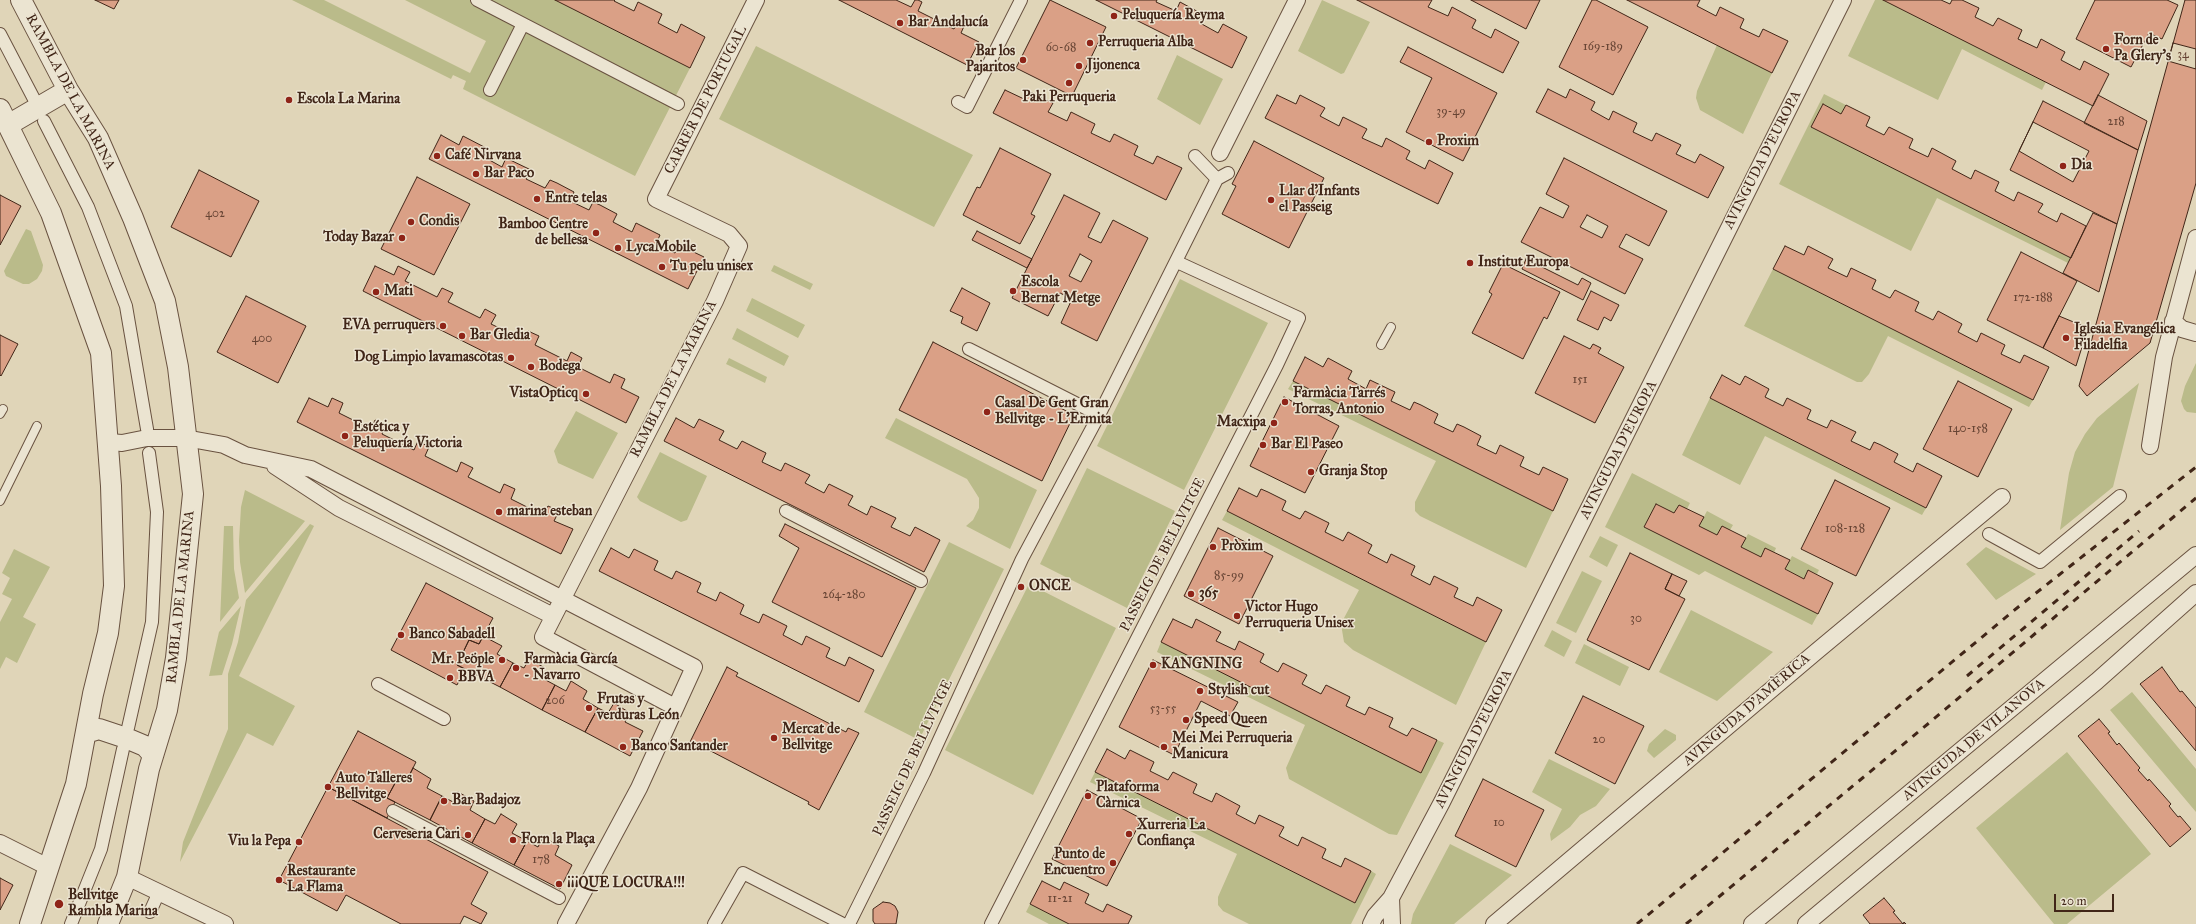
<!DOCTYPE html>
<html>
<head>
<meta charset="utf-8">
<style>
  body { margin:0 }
  #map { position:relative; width:2196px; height:924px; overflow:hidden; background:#e0d5b8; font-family:"IM FELL Great Primer",serif }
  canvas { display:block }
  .scale { position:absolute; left:2054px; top:894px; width:60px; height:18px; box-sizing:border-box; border:2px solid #412618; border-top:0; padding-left:5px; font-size:12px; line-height:14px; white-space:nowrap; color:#412618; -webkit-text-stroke:3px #ebe4d1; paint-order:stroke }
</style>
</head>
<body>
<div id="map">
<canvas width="2196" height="924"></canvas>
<div class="scale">20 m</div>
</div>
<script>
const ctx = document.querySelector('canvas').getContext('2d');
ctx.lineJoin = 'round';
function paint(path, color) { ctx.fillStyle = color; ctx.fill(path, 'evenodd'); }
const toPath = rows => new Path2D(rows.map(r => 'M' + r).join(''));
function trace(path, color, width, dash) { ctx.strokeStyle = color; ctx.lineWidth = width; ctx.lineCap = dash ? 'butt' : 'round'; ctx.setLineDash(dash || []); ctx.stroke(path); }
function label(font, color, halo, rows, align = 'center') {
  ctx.font = font + ' "IM FELL Great Primer",serif'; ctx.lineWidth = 3; ctx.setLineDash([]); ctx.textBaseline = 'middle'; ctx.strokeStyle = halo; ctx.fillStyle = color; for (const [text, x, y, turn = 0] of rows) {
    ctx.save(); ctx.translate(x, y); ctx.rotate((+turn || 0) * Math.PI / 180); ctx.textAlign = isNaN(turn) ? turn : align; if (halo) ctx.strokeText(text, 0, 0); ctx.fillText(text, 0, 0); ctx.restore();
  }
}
paint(toPath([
  [292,0,324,0,470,73,486,41,405,0,555,0,690,68,635,176,463,89,466,81,453,75,451,79],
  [1322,0,1370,22,1344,73,1341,74,1298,51],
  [1875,0,1883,0,2046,82,2042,90,1962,49,1938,100,1848,56],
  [1717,45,1772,73,1743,134,1700,110,1696,98,1697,91],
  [756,46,973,155,934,227,719,119],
  [1177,55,1223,79,1200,125,1157,99],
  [1824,94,1846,105,1841,114,1823,104,1811,127,2071,258,2068,263,1937,198,1911,251,1779,184],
  [26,229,31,231,43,265,42,271,37,279,29,284,23,284,6,276,4,271],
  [774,265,813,284,810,290,771,271],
  [1773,269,2033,400,2029,407,1888,336,1869,374,1862,382,1857,382,1744,326],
  [1180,279,1268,323,1184,490,1097,446],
  [752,298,805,325,798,338,746,311],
  [737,328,789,356,784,366,732,339],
  [729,358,767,377,765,383,726,364],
  [2196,363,2196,413,2187,412,2184,409,2181,401,2185,386],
  [1293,381,1553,511,1526,568,1420,516,1415,511,1415,502,1436,461,1288,389],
  [2139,383,2113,487,2060,530,2069,473,2075,452,2085,434,2097,418],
  [1710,398,1926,508,1922,515,1765,436,1740,485,1682,455],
  [576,411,618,433,593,479,558,463,554,451],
  [896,418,1037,490,1010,549,966,526,973,520,979,508,979,498,967,479,885,438],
  [660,452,707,476,687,520,681,522,640,501,637,497],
  [1087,468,1175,511,1127,608,1040,564],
  [1632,473,1690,503,1687,509,1679,505,1674,513,1656,504,1644,527,1818,614,1812,625,1705,571,1699,575,1605,527],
  [245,490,305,521,245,593,240,562,239,541,241,507],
  [1227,511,1486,642,1456,705,1353,650,1344,642,1342,630,1344,618,1359,590,1222,520],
  [1707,511,1733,525,1730,530,1717,535,1699,526],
  [310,524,314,526,239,676,295,706,273,746,247,733,180,862,183,842,228,729,228,674,238,642,246,600],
  [224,526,233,526,234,569,239,598,220,622],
  [1748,534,1776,548,1774,553,1765,548,1761,557,1741,547],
  [1600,536,1618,545,1607,567,1589,557],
  [949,542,1004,569,919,740,864,712],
  [1986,547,2036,574,1996,600,1966,564],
  [14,549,50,567,23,617,36,624,17,663,6,657,0,669,0,622,12,599,2,594,10,578,2,573],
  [1792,556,1819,570,1817,574,1808,570,1804,579,1785,569],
  [1582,571,1602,581,1576,633,1556,623],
  [1029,584,1116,628,1033,795,945,750],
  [241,606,232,644,222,675,209,676,219,632],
  [1691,610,1773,652,1717,701,1659,672],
  [1552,630,1572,641,1564,657,1544,646],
  [1161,642,1432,749,1437,740,1444,743,1397,835,1389,834,1289,779,1286,768,1305,725,1157,652],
  [1584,644,1629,667,1620,686,1575,663],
  [2132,692,2196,769,2196,812,2110,710],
  [1665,729,1676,735,1676,740,1654,758,1647,751,1649,744],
  [2067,752,2151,854,2067,924,2054,924,1976,828],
  [1549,759,1610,789,1596,806,1580,815,1570,827,1551,841,1550,834,1562,809,1532,792],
  [1095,772,1355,903,1371,871,1376,874,1351,924,1249,924,1223,911,1218,905,1218,897,1237,854,1090,782],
  [1450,844,1512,875,1454,924,1411,924,1413,914],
  [1030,904,1069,924,1049,924,1026,912]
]), '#babb8a');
const building = toPath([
  [95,0,119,0,114,9,95,0],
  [555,0,615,0,614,1,634,11,638,2,662,14,658,23,677,33,681,24,705,37,690,68,555,0],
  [839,0,896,0,911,7,915,0,918,0,922,2,918,11,954,29,959,20,965,24,961,33,979,42,967,65,839,0],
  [1050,0,1106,27,1072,96,1016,68,1050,0],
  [1096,0,1157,0,1156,2,1176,11,1180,2,1204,15,1200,23,1218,33,1223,24,1247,37,1232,68,1096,0],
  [1357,0,1432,0,1428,7,1448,16,1452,7,1476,20,1472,28,1491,38,1495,29,1519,42,1503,73,1357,0],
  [1471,0,1540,0,1526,29,1471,0],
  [1592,0,1596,0,1648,27,1613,95,1559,67,1592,0],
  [1627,0,1700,0,1697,6,1716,16,1720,7,1744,19,1740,28,1759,37,1763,29,1788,41,1772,73,1627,0],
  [1883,0,1941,0,1950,4,1952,0,1962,0,1979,8,1975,17,1993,26,1998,18,2022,30,2018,39,2037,48,2041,39,2065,52,2061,60,2080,70,2084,61,2109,74,2093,106,1883,0],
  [2095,0,2167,0,2178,5,2162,39,2149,33,2131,67,2076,39,2095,0],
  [2185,0,2196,0,2196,183,2150,343,2087,396,2079,386,2185,0],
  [2173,43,2196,49,2196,69,2168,61,2173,43],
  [1408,47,1497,93,1463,161,1406,132,1432,78,1400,62,1408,47],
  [1548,89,1566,98,1570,89,1595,102,1591,110,1609,120,1613,111,1637,123,1633,132,1652,141,1656,133,1681,145,1676,154,1695,163,1700,154,1724,167,1708,198,1536,112,1548,89],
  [1005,90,1024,99,1028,91,1053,103,1048,112,1067,121,1071,112,1095,124,1091,133,1110,142,1114,134,1138,146,1134,155,1153,164,1157,156,1182,168,1166,200,993,113,1005,90],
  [1277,95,1296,104,1300,95,1325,108,1320,116,1339,126,1343,117,1367,129,1362,138,1382,147,1386,138,1410,151,1406,159,1425,169,1429,160,1453,173,1438,204,1265,118,1277,95],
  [2098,95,2147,121,2138,150,2084,123,2098,95],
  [2043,101,2138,150,2117,224,2010,170,2043,101],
  [1823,104,1841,114,1846,105,1870,117,1866,126,1884,135,1889,127,1913,139,1909,148,1928,157,1932,148,1956,161,1952,169,1971,179,1975,170,1999,182,1995,191,2014,201,2018,192,2043,204,2038,212,2057,222,2061,213,2086,226,2071,258,1811,127,1823,104],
  [2033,122,2089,151,2073,182,2019,151,2033,122],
  [441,135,459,145,463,136,488,149,484,157,502,167,506,158,531,170,526,179,545,188,550,180,557,183,574,192,570,201,589,210,593,202,600,205,617,214,613,222,632,232,636,223,660,235,656,244,675,253,679,245,704,257,688,289,429,159,441,135],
  [1254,141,1324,178,1289,248,1222,214,1236,186,1232,184,1254,141],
  [1000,148,1051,174,1031,214,1035,216,1020,244,963,215,977,187,980,188,1000,148],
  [1564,158,1667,211,1649,246,1626,234,1619,247,1643,259,1625,294,1521,242,1540,207,1563,218,1569,206,1546,194,1564,158],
  [1587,215,1608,226,1602,238,1580,227,1587,215],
  [199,170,259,201,231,257,171,227,199,170],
  [417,177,470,204,434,275,381,249,417,177],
  [0,195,21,206,0,245,0,195],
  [1064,195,1100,213,1088,237,1101,243,1113,220,1148,238,1097,341,1061,323,1072,299,1060,293,1048,316,1012,298,1064,195],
  [1080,254,1092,261,1081,282,1069,276,1080,254],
  [2093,213,2117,224,2099,292,2063,273,2093,213],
  [977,231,1032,259,1027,268,972,240,977,231],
  [1785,246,1804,255,1808,246,1833,259,1828,268,1847,277,1851,268,1876,280,1872,289,1890,298,1895,290,1919,302,1915,311,1933,320,1938,311,1962,324,1958,332,1977,342,1981,333,2005,345,2001,354,2020,363,2024,355,2049,367,2033,400,1773,269,1785,246],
  [2021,252,2077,281,2043,348,1987,320,2021,252],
  [1526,259,1578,285,1582,278,1591,283,1583,300,1522,269,1526,259],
  [1503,264,1560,292,1547,319,1544,317,1523,359,1472,333,1492,294,1489,292,1503,264],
  [375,266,394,275,398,266,410,272,405,281,437,297,442,288,453,293,448,302,480,318,485,309,496,315,491,324,524,340,528,331,539,336,535,345,567,361,571,352,582,358,578,367,610,383,614,374,625,379,621,388,639,397,626,423,363,291,375,266],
  [962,288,990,303,977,331,961,323,963,317,950,311,962,288],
  [1591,291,1619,305,1611,321,1604,317,1598,330,1577,320,1591,291],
  [246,296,306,326,278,383,217,352,246,296],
  [2059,316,2088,328,2076,366,2043,348,2059,316],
  [0,335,18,344,1,376,0,375,0,335],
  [1564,336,1590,349,1593,344,1601,348,1598,353,1624,367,1595,423,1535,393,1564,336],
  [933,342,1074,415,1042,481,899,410,933,342],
  [1305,357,1323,367,1328,358,1352,371,1348,379,1366,389,1370,380,1395,392,1391,401,1410,410,1414,402,1421,405,1438,414,1434,423,1453,432,1457,424,1464,427,1481,436,1477,445,1496,454,1500,445,1524,457,1520,466,1539,475,1543,467,1568,479,1553,511,1293,381,1305,357],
  [1722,375,1740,385,1745,376,1769,389,1765,397,1783,406,1787,398,1811,410,1807,419,1827,428,1831,420,1856,432,1851,441,1870,450,1874,442,1881,445,1898,454,1894,462,1913,472,1917,463,1942,476,1926,508,1710,398,1722,375],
  [1958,381,2012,409,1978,477,1923,449,1958,381],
  [1284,397,1339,426,1305,493,1250,466,1284,397],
  [309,398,328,407,332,398,343,403,339,413,371,429,375,420,386,425,382,434,414,450,418,441,429,447,425,456,457,472,461,462,473,468,468,477,500,493,504,484,515,489,511,499,543,515,548,506,559,511,554,521,573,529,561,554,297,422,309,398],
  [676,418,694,428,699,419,724,431,719,440,737,449,742,441,766,453,762,462,781,471,785,463,810,475,805,483,824,493,829,484,853,496,848,505,867,515,871,506,896,518,891,527,910,536,915,527,940,540,924,572,664,441,676,418],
  [1835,480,1890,508,1856,576,1801,549,1835,480],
  [1239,488,1257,497,1261,489,1268,492,1286,501,1282,510,1300,519,1305,511,1329,523,1325,532,1343,541,1348,532,1372,545,1368,553,1387,563,1391,554,1415,566,1411,575,1430,585,1434,576,1458,588,1454,597,1473,606,1477,597,1502,610,1486,642,1227,511,1239,488],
  [1656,504,1674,513,1679,505,1704,517,1699,526,1717,535,1722,526,1746,538,1741,547,1761,557,1765,548,1790,560,1785,569,1804,579,1808,570,1833,583,1818,614,1644,527,1656,504],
  [785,524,916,588,882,657,772,602,799,548,779,536,785,524],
  [1218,528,1273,556,1239,624,1184,596,1218,528],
  [611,548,629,558,634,549,658,561,654,570,672,579,676,571,701,583,697,592,716,601,720,592,744,605,740,614,759,623,763,614,787,626,783,635,802,645,806,636,830,648,826,657,845,666,849,657,874,670,859,702,599,571,611,548],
  [1630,553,1672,574,1665,589,1685,599,1649,670,1587,640,1630,553],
  [1672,574,1687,581,1679,596,1665,589,1672,574],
  [426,583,493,618,479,644,469,640,457,665,465,669,457,685,391,650,426,583],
  [1173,619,1192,628,1196,619,1221,632,1216,641,1235,650,1239,641,1264,654,1260,662,1278,672,1283,663,1307,675,1302,684,1321,694,1326,685,1350,697,1346,706,1365,715,1369,707,1393,718,1389,727,1407,736,1412,728,1437,740,1421,773,1161,642,1173,619],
  [483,636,502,646,497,654,513,663,500,687,457,665,469,640,479,644,483,636],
  [529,659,545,668,540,677,555,685,542,710,500,687,513,663,524,668,529,659],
  [1153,660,1238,702,1230,716,1201,701,1174,755,1119,727,1153,660],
  [727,667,738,673,736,676,840,729,846,732,848,728,859,733,819,810,808,804,809,802,703,747,701,750,689,744,727,667],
  [2162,667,2180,692,2182,691,2196,708,2196,751,2140,684,2162,667],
  [571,681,587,691,583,699,598,708,585,732,542,710,555,685,566,691,571,681],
  [1583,696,1644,726,1615,784,1555,753,1583,696],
  [614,703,630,713,625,722,643,731,630,756,585,732,598,708,608,713,614,703],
  [2099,719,2110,732,2108,733,2117,745,2119,743,2140,768,2138,770,2148,781,2149,779,2171,804,2169,806,2173,811,2178,817,2180,816,2191,829,2170,847,2078,736,2099,719],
  [358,731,416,762,408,778,400,774,387,798,395,802,387,818,328,787,358,731],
  [1107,749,1125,759,1130,750,1154,762,1150,771,1168,780,1173,772,1197,784,1193,793,1212,802,1216,793,1240,806,1236,814,1255,824,1259,815,1284,827,1279,836,1298,846,1302,837,1326,849,1322,858,1341,867,1345,858,1371,871,1355,903,1095,772,1107,749],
  [413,768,431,779,427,788,442,796,430,820,387,798,400,774,408,778,413,768],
  [1483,779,1544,810,1516,867,1455,836,1483,779],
  [328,787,488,872,471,904,487,913,481,924,464,916,460,924,401,924,346,895,337,911,279,880,328,787],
  [1087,790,1142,819,1107,886,1052,859,1087,790],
  [458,792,474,801,470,810,485,819,472,843,430,820,442,796,453,802,458,792],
  [501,814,517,824,512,833,527,841,514,865,472,843,485,819,495,824,501,814],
  [543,837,559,846,555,855,572,865,560,889,514,865,527,841,538,847,543,837],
  [0,878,13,885,0,910,0,878],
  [1042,881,1060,890,1064,882,1089,894,1085,903,1103,912,1107,904,1132,916,1128,924,1069,924,1030,904,1042,881],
  [1884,898,1895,911,1893,912,1903,924,1904,922,1906,924,1870,924,1863,915,1884,898],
  [883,902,890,903,895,906,898,912,896,924,875,924,873,921,873,909,883,902]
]);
paint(building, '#daa086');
trace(building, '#412618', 1);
const service = toPath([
  [1381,345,1391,327],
  [0,414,3,409],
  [0,501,37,426]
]);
const pedestrian = toPath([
  [477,0,678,104],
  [0,34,35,101],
  [490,90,523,24],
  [958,102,967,107,1021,0],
  [44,121,88,207,126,306,147,429],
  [1195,156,1217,179],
  [969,349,1099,415],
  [786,511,921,581],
  [1989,534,2040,562,2120,496],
  [378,684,444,719],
  [128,728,152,622,157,512,149,453],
  [393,811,559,898],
  [150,912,159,892],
  [71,924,101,849,123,749],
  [714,924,743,873,843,924],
  [849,924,924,773,1022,559,1099,415,1217,179,1228,173],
  [991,924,1277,365,1299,318,1177,262]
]);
const minor = toPath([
  [1220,153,1297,0],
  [2173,321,2182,329,2196,333],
  [109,442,122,443,147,438,185,438,224,445,245,455,311,469,694,667,639,788,566,924],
  [2150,446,2164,357,2196,238],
  [275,466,339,508,553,616],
  [675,707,543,637,715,301,739,246,729,234,656,199,756,0],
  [0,843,48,867],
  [127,877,225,924],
  [1391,898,1392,924],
  [1371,924,1375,916,1391,898,1442,802,1843,0],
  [1494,924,1817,651,2002,497],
  [1752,924,2196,555],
  [1806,924,2097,681,2196,593]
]);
const tertiary = toPath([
  [21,0,68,90,98,138,133,218,165,301,178,367,193,494,176,658,167,710,149,769,127,877,108,924],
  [0,109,51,213,101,353,111,486,114,586,108,633,93,694,76,784,30,924],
  [8,125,68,90],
  [86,733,99,729,126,738,145,746,153,755]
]);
trace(service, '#695240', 10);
trace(pedestrian, '#695240', 14);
trace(minor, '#695240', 18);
trace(tertiary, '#695240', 22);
trace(service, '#ebe4d1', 8);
trace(pedestrian, '#ebe4d1', 12);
trace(minor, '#ebe4d1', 16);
trace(tertiary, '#ebe4d1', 20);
trace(toPath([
  [1967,676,2139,531],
  [1637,924,2017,608,2196,467],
  [1686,924,1929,723,2196,498]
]), '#412618', 3, [7, 7]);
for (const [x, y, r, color] of [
  [1114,16,4,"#8f2418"],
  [900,23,4,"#8f2418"],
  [1090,43,4,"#8f2418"],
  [2106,49,4,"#8f2418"],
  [1023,60,4,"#8f2418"],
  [1079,66,4,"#8f2418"],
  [1069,83,4,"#8f2418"],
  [289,100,4,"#8f2418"],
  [1429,142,4,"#8f2418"],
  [437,156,4,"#8f2418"],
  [2063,166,4,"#8f2418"],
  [476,174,4,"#8f2418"],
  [537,199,4,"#8f2418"],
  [1271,200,4,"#8f2418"],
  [411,222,4,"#8f2418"],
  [596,233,4,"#8f2418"],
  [402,238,4,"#8f2418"],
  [618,248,4,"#8f2418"],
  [1470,263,4,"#8f2418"],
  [662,267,4,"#8f2418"],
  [1013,291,4,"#8f2418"],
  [376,292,4,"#8f2418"],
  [443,326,4,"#8f2418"],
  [462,336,4,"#8f2418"],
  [2066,338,4,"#8f2418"],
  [511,358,4,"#8f2418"],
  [531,367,4,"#8f2418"],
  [586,394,4,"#8f2418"],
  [1285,402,4,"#8f2418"],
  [987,412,4,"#8f2418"],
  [1274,423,4,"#8f2418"],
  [345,436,4,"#8f2418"],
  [1263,445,4,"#8f2418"],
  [1311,472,4,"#8f2418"],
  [499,512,4,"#8f2418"],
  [1213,547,4,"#8f2418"],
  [1021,587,4,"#8f2418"],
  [1191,594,4,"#8f2418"],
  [1237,616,4,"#8f2418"],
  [401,635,4,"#8f2418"],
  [502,660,4,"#8f2418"],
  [1153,665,4,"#8f2418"],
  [516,668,4,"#8f2418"],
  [450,678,4,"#8f2418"],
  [1200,691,4,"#8f2418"],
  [589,708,4,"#8f2418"],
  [1186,720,4,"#8f2418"],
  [774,738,4,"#8f2418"],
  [623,747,4,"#8f2418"],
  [1164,747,4,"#8f2418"],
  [328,787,4,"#8f2418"],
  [1088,796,4,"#8f2418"],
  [444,801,4,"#8f2418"],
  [1129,834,4,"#8f2418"],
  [468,835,4,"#8f2418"],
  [513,840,4,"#8f2418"],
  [299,842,4,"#8f2418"],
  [1113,863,4,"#8f2418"],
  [279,880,4,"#8f2418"],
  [559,884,4,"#8f2418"],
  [59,904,5,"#8f2418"]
]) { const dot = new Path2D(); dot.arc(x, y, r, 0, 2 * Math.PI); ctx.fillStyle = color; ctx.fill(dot); trace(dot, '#ebe4d1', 1.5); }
label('12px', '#674434', null, [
  ["169-189",1603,47],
  ["60-68",1061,48],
  ["34",2183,55],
  ["39-49",1451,112],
  ["218",2116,122],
  ["402",215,214],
  ["172-188",2033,298],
  ["400",262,339],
  ["151",1580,380],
  ["140-158",1968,429],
  ["108-128",1845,529],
  ["85-99",1229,576],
  ["264-280",844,595],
  ["30",1636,619],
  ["206",555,701],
  ["53-55",1163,709],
  ["20",1599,740],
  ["10",1499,823],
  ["178",541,860],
  ["11-21",1060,899]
]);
label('bold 14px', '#412618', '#ebe4d1', [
  ["Peluquería Reyma",1122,16],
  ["Bar Andalucía",908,23],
  ["Forn de",2114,41],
  ["Pa Glery's",2114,57],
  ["Perruqueria Alba",1098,43],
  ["Bar los",1015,52,"right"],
  ["Pajaritos",1015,68,"right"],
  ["Jijonenca",1087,66],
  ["Paki Perruqueria",1069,98,"center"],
  ["Escola La Marina",297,100],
  ["Proxim",1437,142],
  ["Café Nirvana",445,156],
  ["Dia",2071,166],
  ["Bar Paco",484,174],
  ["Llar d'Infants",1279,192],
  ["el Passeig",1279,208],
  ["Entre telas",545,199],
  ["Condis",419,222],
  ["Bamboo Centre",588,225,"right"],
  ["de bellesa",588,241,"right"],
  ["Today Bazar",394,238,"right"],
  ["LycaMobile",626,248],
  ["Institut Europa",1478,263],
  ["Tu pelu unisex",670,267],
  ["Escola",1021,283],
  ["Bernat Metge",1021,299],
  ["Mati",384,292],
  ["EVA perruquers",435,326,"right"],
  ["Iglesia Evangélica",2074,330],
  ["Filadelfia",2074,346],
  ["Bar Gledia",470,336],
  ["Dog Limpio lavamascotas",503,358,"right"],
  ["Bodega",539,367],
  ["VistaOpticq",578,394,"right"],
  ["Farmàcia Tarrés",1293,394],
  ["Torras, Antonio",1293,410],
  ["Casal De Gent Gran",995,404],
  ["Bellvitge - L'Ermita",995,420],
  ["Macxipa",1266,423,"right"],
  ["Estética y",353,428],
  ["Peluquería Victoria",353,444],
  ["Bar El Paseo",1271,445],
  ["Granja Stop",1319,472],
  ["marina esteban",507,512],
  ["Pròxim",1221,547],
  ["ONCE",1029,587],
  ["365",1199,594],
  ["Victor Hugo",1245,608],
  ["Perruqueria Unisex",1245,624],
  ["Banco Sabadell",409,635],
  ["Mr. Peöple",494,660,"right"],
  ["Farmàcia García",524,660],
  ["- Navarro",524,676],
  ["KANGNING",1161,665],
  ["BBVA",458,678],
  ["Stylish cut",1208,691],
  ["Frutas y",597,700],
  ["verduras León",597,716],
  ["Speed Queen",1194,720],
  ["Mercat de",782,730],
  ["Bellvitge",782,746],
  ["Mei Mei Perruqueria",1172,739],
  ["Manicura",1172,755],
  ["Banco Santander",631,747],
  ["Auto Talleres",336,779],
  ["Bellvitge",336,795],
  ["Plataforma",1096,788],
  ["Càrnica",1096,804],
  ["Bar Badajoz",452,801],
  ["Xurreria La",1137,826],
  ["Confiança",1137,842],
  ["Cerveseria Cari",460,835,"right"],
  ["Forn la Plaça",521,840],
  ["Viu la Pepa",291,842,"right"],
  ["Punto de",1105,855,"right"],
  ["Encuentro",1105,871,"right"],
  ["Restaurante",287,872],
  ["La Flama",287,888],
  ["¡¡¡QUE LOCURA!!!",567,884],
  ["Bellvitge",68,896],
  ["Rambla Marina",68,912]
], 'left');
label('14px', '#412618', '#ebe4d1', [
  ["RAMBLA DE LA MARINA",70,92,62],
  ["CARRER DE PORTUGAL",706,100,-63],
  ["AVINGUDA D'EUROPA",1763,160,-63],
  ["RAMBLA DE LA MARINA",674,379,-63],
  ["AVINGUDA D'EUROPA",1619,450,-63],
  ["PASSEIG DE BELLVITGE",1163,555,-63],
  ["RAMBLA DE LA MARINA",181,597,-84],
  ["AVINGUDA D'AMÈRICA",1747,710,-41],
  ["AVINGUDA D'EUROPA",1474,739,-63],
  ["AVINGUDA DE VILANOVA",1974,740,-40],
  ["PASSEIG DE BELLVITGE",913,758,-65]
]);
</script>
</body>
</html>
